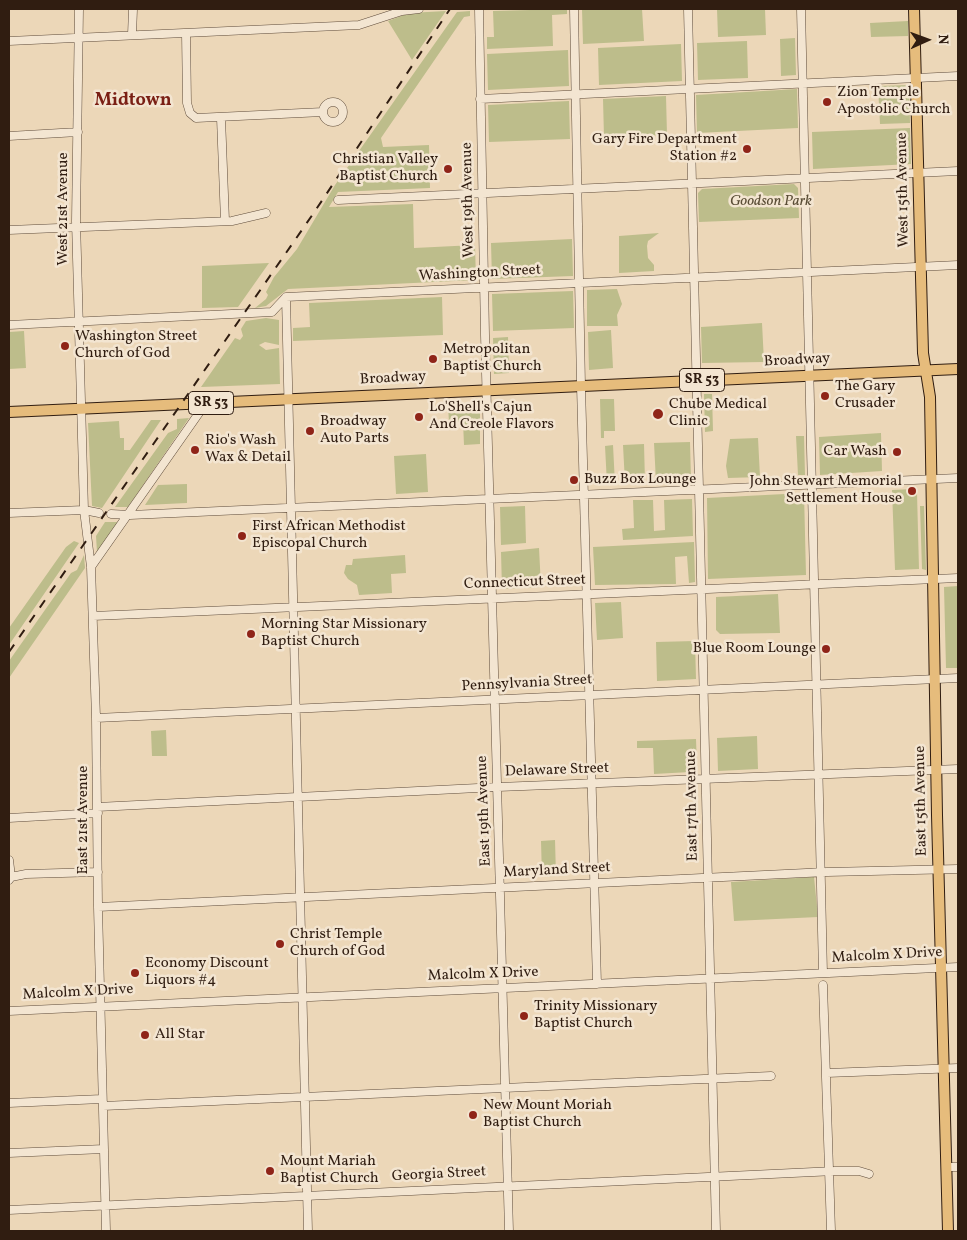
<!DOCTYPE html>
<html>
<head>
<meta charset="utf-8">
<style>
  body { margin:0 }
  #map { position:relative; width:967px; height:1240px; overflow:hidden; background:#ecd7b8; font-family:Vollkorn,serif }
  canvas { display:block }
  .frame { position:absolute; inset:0; border:10px solid #301d11; pointer-events:none }
  .north { position:absolute; left:902px; top:15px; width:50px; height:50px; -webkit-text-stroke:4px #f3e5d1; paint-order:stroke; rotate:88deg; font-size:14px; font-weight:700; line-height:20px; text-align:center; color:#301d11 }
  .north::after { content:''; display:block; margin:auto; width:18px; height:22px; background:#301d11; clip-path:polygon(50% 0,100% 100%,50% 72%,0 100%) }
</style>
</head>
<body>
<div id="map">
<canvas width="967" height="1240"></canvas>
<div class="frame"></div>
<div class="north">N</div>
</div>
<script>
const ctx = document.querySelector('canvas').getContext('2d');
ctx.lineJoin = 'round';
function paint(path, color) { ctx.fillStyle = color; ctx.fill(path, 'evenodd'); }
const toPath = rows => new Path2D(rows.map(r => 'M' + r).join(''));
function trace(path, color, width, dash) { ctx.strokeStyle = color; ctx.lineWidth = width; ctx.lineCap = dash ? 'butt' : 'round'; ctx.setLineDash(dash || []); ctx.stroke(path); }
function label(font, color, halo, rows, align = 'center') {
  ctx.font = font + ' Vollkorn,serif'; ctx.lineWidth = 5; ctx.setLineDash([]); ctx.textBaseline = 'middle'; ctx.strokeStyle = halo; ctx.fillStyle = color; for (const [text, x, y, turn = 0] of rows) {
    ctx.save(); ctx.translate(x, y); ctx.rotate((+turn || 0) * Math.PI / 180); ctx.textAlign = isNaN(turn) ? turn : align; if (halo) ctx.strokeText(text, 0, 0); ctx.fillText(text, 0, 0); ctx.restore();
  }
}
paint(toPath([
  [567,9,567,14,552,15,553,46,487,49,487,37,494,37,493,11],
  [582,9,642,9,644,41,583,44],
  [717,9,765,9,766,35,718,37],
  [446,11,412,60,388,21,409,13],
  [470,11,470,16,464,17,381,138,383,147,429,145,430,188,338,192,329,207,413,204,414,248,475,245,476,280,288,289,266,306,255,308,266,299,268,295,266,292,274,277,297,249,335,185,457,12],
  [908,21,908,36,871,37,870,23],
  [795,38,796,75,781,76,780,39],
  [747,41,748,78,698,80,697,43],
  [681,44,682,81,599,85,598,48],
  [568,50,569,86,488,90,487,54],
  [909,85,910,123,880,124,878,86],
  [797,89,798,128,697,133,696,95],
  [666,96,667,135,604,137,603,99],
  [569,101,570,139,489,142,488,105],
  [910,128,911,164,813,169,812,132],
  [794,184,798,188,799,218,699,222,698,193,702,189],
  [659,233,648,241,647,246,648,258,654,265,654,271,619,273,619,236],
  [572,239,573,276,492,279,491,243],
  [269,263,238,307,202,308,202,266],
  [617,289,622,304,617,315,618,326,587,326,587,290],
  [573,291,574,328,493,331,492,294],
  [442,297,443,335,293,341,293,328,310,327,309,303],
  [266,318,279,320,279,345,265,342,259,345,266,350,279,348,280,384,201,387,235,338,240,340,243,336,241,329,246,321],
  [762,323,764,362,702,363,701,327],
  [611,330,613,368,589,370,588,332],
  [24,331,26,368,9,369,9,332],
  [508,337,509,373,494,374,493,338],
  [704,394,712,394,713,431,705,432],
  [600,399,614,399,615,431,604,431,604,438,601,438],
  [480,405,480,444,464,445,463,422,449,422,448,406],
  [189,418,128,507,115,507,168,433,177,429,177,419],
  [151,420,161,420,102,508,92,506,88,423,119,421,120,438,124,438,124,450,130,450],
  [881,433,882,471,820,475,819,437],
  [796,436,804,436,805,475,798,475],
  [758,438,760,477,728,478,726,466,730,439],
  [690,442,691,480,656,482,654,443],
  [644,444,645,482,625,483,623,445],
  [613,445,615,484,607,484,605,446],
  [426,454,428,492,396,494,394,456],
  [187,484,187,503,145,505,158,485],
  [913,489,917,493,919,569,895,570,892,490],
  [804,493,806,575,708,579,707,498],
  [692,499,693,536,623,540,622,529,634,528,633,500,653,500,654,531,665,530,664,500],
  [525,506,526,543,501,545,500,507],
  [920,506,924,506,926,570,922,569],
  [105,522,118,522,97,552,96,536],
  [74,541,79,543,9,645,9,628,66,547],
  [694,542,695,582,689,583,687,556,675,557,676,584,595,585,593,547],
  [539,548,541,587,502,589,501,552],
  [84,555,85,568,9,678,9,661,71,573,77,570],
  [405,555,406,573,391,574,392,593,359,595,357,585,348,579,344,573,346,565,352,565,353,559],
  [958,586,958,668,946,668,944,587],
  [778,594,780,633,720,634,716,630,716,597],
  [621,602,623,638,597,640,595,603],
  [695,641,696,679,657,681,656,642],
  [166,730,167,756,152,756,151,731],
  [757,736,758,769,718,771,717,738],
  [696,739,697,767,693,768,690,772,654,774,653,748,637,748,637,741],
  [555,840,556,876,542,877,541,841],
  [814,877,818,917,734,921,731,882]
]), '#bdbd8b');
const minor = toPath([
  [79,9,76,221,84,510,91,567,96,718,98,907,106,1231],
  [479,9,485,335,509,1231],
  [574,9,581,386,597,984],
  [688,9,716,1231],
  [801,9,823,973],
  [186,33,187,103,190,113,196,118,323,112],
  [132,35,133,9],
  [9,41,359,25,402,11,419,9],
  [480,99,958,76],
  '323 112a10 10 0 1 1 20 0a10 10 0 1 1-20 0Z',
  [221,118,225,221],
  [9,136,78,132],
  [338,200,958,171],
  [9,230,232,221,266,213],
  [286,297,308,1231],
  [9,325,272,312,286,297,958,265],
  [9,513,84,510,99,513],
  [111,514,130,515,958,478],
  [91,567,206,403],
  [93,616,958,578],
  [96,718,958,678],
  [97,807,498,787,958,769],
  [9,818,98,813],
  [9,860,11,877],
  [9,880,11,877,26,874,98,872],
  [98,907,827,872,958,869],
  [823,985,831,1231],
  [9,1011,958,967],
  [827,1073,958,1068],
  [9,1103,102,1099],
  [103,1106,771,1076],
  [9,1153,104,1149],
  [946,1167,958,1167],
  [9,1210,835,1171,859,1171,869,1174]
]);
const major = toPath([
  [914,9,923,353,930,397,937,815,948,1231],
  [9,412,958,369]
]);
trace(minor, '#5f4c3b', 9);
trace(major, '#301d11', 12);
trace(minor, '#f3e5d1', 8);
trace(major, '#e6bc7c', 10);
trace(toPath([
  [9,652,313,214,450,9]
]), '#301d11', 2, [9, 9]);
for (const [x, y, r, color] of [
  [827,102,5,"#8f2418"],
  [747,149,5,"#8f2418"],
  [448,169,5,"#8f2418"],
  [65,346,5,"#8f2418"],
  [433,359,5,"#8f2418"],
  [825,396,5,"#8f2418"],
  [658,414,6,"#8f2418"],
  [419,417,5,"#8f2418"],
  [310,431,5,"#8f2418"],
  [195,450,5,"#8f2418"],
  [897,452,5,"#8f2418"],
  [574,480,5,"#8f2418"],
  [912,491,5,"#8f2418"],
  [242,536,5,"#8f2418"],
  [251,634,5,"#8f2418"],
  [826,649,5,"#8f2418"],
  [280,944,5,"#8f2418"],
  [135,973,5,"#8f2418"],
  [524,1016,5,"#8f2418"],
  [145,1035,5,"#8f2418"],
  [473,1115,5,"#8f2418"],
  [270,1171,5,"#8f2418"]
]) { const dot = new Path2D(); dot.arc(x, y, r, 0, 2 * Math.PI); ctx.fillStyle = color; ctx.fill(dot); trace(dot, '#f3e5d1', 2); }
for (const [x, y, w] of [
  [702,380,45],
  [211,403,45]
]) { const box = new Path2D(); box.roundRect(x - w / 2, y - 11.5, w, 23, 4); ctx.fillStyle = '#f3e5d1'; ctx.fill(box); trace(box, '#301d11', 1); }
label('bold 14px', '#301d11', null, [
  ["SR 53",702,380],
  ["SR 53",211,403]
]);
label('15px', '#301d11', '#f3e5d1', [
  ["Zion Temple",837,93],
  ["Apostolic Church",837,110],
  ["Gary Fire Department",737,140,"right"],
  ["Station #2",737,157,"right"],
  ["Christian Valley",438,160,"right"],
  ["Baptist Church",438,177,"right"],
  ["Washington Street",75,337],
  ["Church of God",75,354],
  ["Metropolitan",443,350],
  ["Baptist Church",443,367],
  ["The Gary",835,387],
  ["Crusader",835,404],
  ["Chube Medical",669,405],
  ["Clinic",669,422],
  ["Lo'Shell's Cajun",429,408],
  ["And Creole Flavors",429,425],
  ["Broadway",320,422],
  ["Auto Parts",320,439],
  ["Rio's Wash",205,441],
  ["Wax & Detail",205,458],
  ["Car Wash",887,452,"right"],
  ["Buzz Box Lounge",584,480],
  ["John Stewart Memorial",902,482,"right"],
  ["Settlement House",902,499,"right"],
  ["First African Methodist",252,527],
  ["Episcopal Church",252,544],
  ["Morning Star Missionary",261,625],
  ["Baptist Church",261,642],
  ["Blue Room Lounge",816,649,"right"],
  ["Christ Temple",290,935],
  ["Church of God",290,952],
  ["Economy Discount",145,964],
  ["Liquors #4",145,981],
  ["Trinity Missionary",534,1007],
  ["Baptist Church",534,1024],
  ["All Star",155,1035],
  ["New Mount Moriah",483,1106],
  ["Baptist Church",483,1123],
  ["Mount Mariah",280,1162],
  ["Baptist Church",280,1179]
], 'left');
label('15px', '#301d11', '#f3e5d1', [
  ["West 15th Avenue",904,190,-91],
  ["West 19th Avenue",469,200,-91],
  ["West 21st Avenue",64,209,-90],
  ["Washington Street",480,274,-3],
  ["Broadway",797,361,-3],
  ["Broadway",393,379,-3],
  ["Connecticut Street",525,583,-2],
  ["Pennsylvania Street",527,684,-3],
  ["Delaware Street",557,771,-2],
  ["East 15th Avenue",922,801,-91],
  ["East 17th Avenue",693,806,-91],
  ["East 19th Avenue",485,811,-92],
  ["East 21st Avenue",84,820,-90],
  ["Maryland Street",557,871,-3],
  ["Malcolm X Drive",887,956,-3],
  ["Malcolm X Drive",483,975,-2],
  ["Malcolm X Drive",78,993,-3],
  ["Georgia Street",439,1175,-3]
]);
label('italic 15px', '#5a4d36', '#f3e5d1', [
  ["Goodson Park",771,202]
]);
label('bold 18px', '#7a1f14', '#f3e5d1', [
  ["Midtown",133,102]
]);
</script>
</body>
</html>
